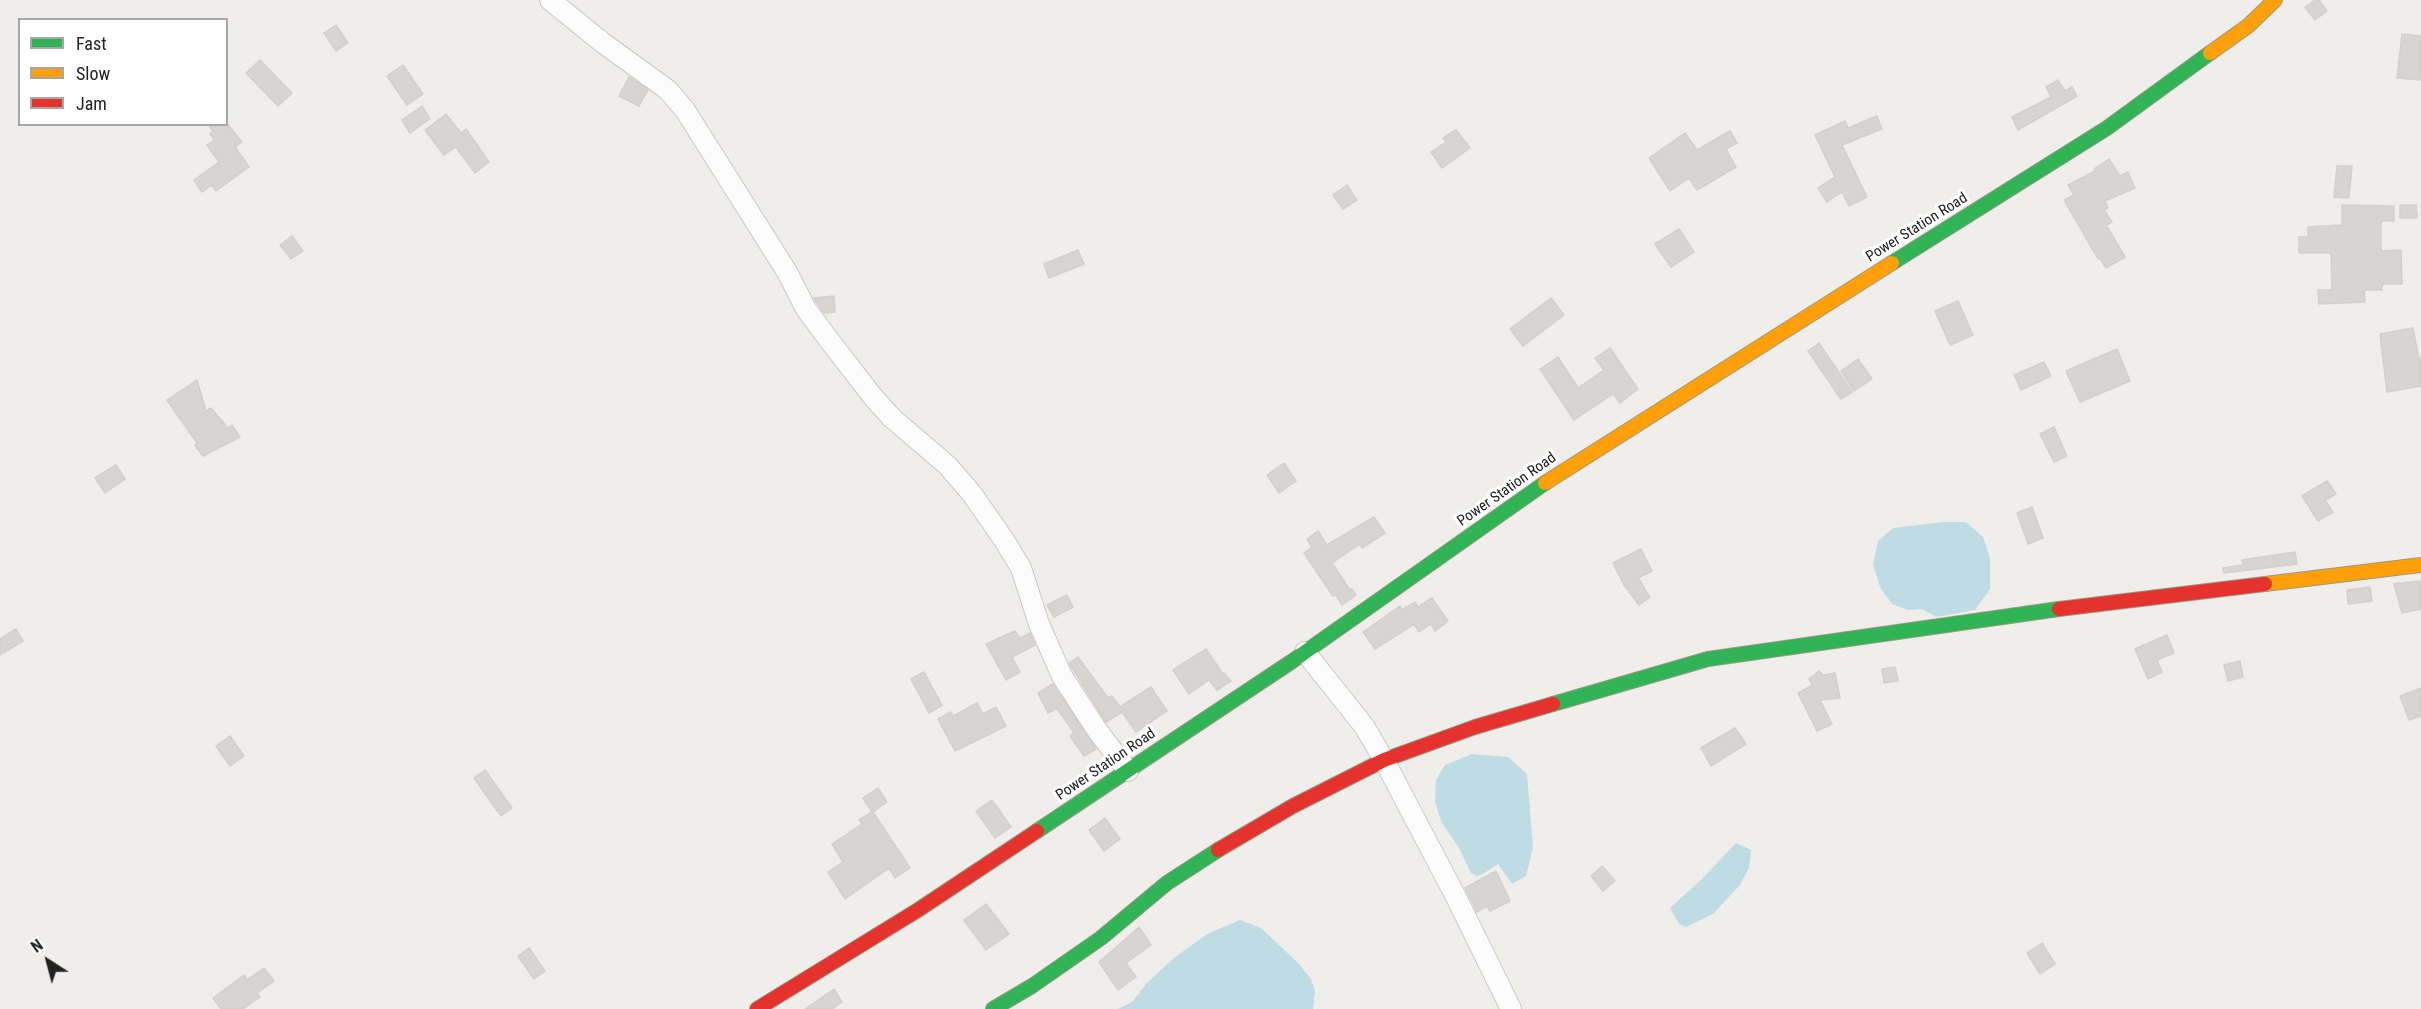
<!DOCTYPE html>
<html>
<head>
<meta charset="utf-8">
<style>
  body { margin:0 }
  #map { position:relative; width:2421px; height:1009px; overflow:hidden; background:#f0eeeb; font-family:"Roboto Condensed",sans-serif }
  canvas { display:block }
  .legend { position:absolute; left:18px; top:18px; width:210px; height:108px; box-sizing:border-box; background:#fff; border:2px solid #a7a7a7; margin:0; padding:8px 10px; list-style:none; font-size:18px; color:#222 }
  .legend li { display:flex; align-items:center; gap:12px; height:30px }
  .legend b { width:30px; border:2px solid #a7a7a7 }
  .north { position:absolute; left:18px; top:931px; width:60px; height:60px; -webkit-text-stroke:4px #fff; paint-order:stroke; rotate:324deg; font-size:16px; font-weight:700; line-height:24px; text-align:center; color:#222 }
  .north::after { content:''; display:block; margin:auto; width:21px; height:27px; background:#222; clip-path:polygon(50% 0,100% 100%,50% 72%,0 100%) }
</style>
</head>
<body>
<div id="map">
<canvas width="2421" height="1009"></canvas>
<ul class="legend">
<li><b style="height:8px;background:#30b455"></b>Fast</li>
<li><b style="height:8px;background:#ff9f0a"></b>Slow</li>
<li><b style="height:8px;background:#e5322d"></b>Jam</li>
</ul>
<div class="north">N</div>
</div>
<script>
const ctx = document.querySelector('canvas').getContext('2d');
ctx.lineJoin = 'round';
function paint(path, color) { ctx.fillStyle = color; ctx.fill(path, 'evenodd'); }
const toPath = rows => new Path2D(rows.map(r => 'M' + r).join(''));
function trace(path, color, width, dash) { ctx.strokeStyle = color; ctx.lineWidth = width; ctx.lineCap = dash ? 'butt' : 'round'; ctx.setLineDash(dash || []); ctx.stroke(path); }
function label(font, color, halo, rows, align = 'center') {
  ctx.font = font + ' "Roboto Condensed",sans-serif'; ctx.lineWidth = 6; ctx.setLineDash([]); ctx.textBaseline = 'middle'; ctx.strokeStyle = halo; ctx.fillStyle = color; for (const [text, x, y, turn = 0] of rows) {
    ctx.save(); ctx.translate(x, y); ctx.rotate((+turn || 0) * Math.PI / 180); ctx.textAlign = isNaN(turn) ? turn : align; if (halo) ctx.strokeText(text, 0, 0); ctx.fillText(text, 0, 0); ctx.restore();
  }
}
paint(toPath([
  [1944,522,1966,522,1983,537,1990,558,1990,589,1975,610,1937,617,1922,609,1908,610,1892,604,1880,587,1873,564,1878,541,1893,528],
  [1472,754,1508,757,1527,774,1533,847,1526,876,1512,884,1498,864,1483,874,1477,876,1471,873,1459,848,1442,823,1435,802,1436,780,1445,765],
  [1736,843,1751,850,1749,868,1740,885,1713,914,1686,927,1679,924,1670,908,1702,879],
  [1240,920,1261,928,1299,964,1311,979,1315,991,1313,1009,1118,1009,1132,1002,1147,983,1174,958,1207,934]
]), '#bfdbe3');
const building = toPath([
  [2315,0,2319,0,2327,11,2315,20,2305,7,2315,0],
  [336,25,348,43,336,51,324,33,336,25],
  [2402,34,2421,36,2421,80,2397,78,2402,34],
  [260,60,292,93,278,106,246,73,260,60],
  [403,65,423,94,407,105,387,76,403,65],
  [629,77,648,90,639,106,619,96,629,77],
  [2058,80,2065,91,2072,87,2077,96,2018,130,2012,117,2051,97,2046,87,2058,80],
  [422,106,430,119,410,133,402,120,422,106],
  [446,114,461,133,466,129,489,162,475,173,456,147,444,155,425,130,446,114],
  [1877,116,1882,129,1842,145,1867,197,1849,206,1842,192,1827,202,1818,188,1835,177,1815,135,1845,121,1848,128,1877,116],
  [226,122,242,142,235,147,249,167,216,191,212,185,202,192,194,180,219,162,207,145,214,140,210,134,213,132,208,124,226,124,226,122],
  [1456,130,1470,148,1442,168,1431,152,1446,142,1443,138,1456,130],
  [1730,131,1737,143,1726,149,1736,167,1697,190,1689,178,1670,191,1649,158,1685,133,1697,150,1730,131],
  [2109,159,2120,176,2128,172,2135,188,2105,201,2108,208,2104,210,2112,222,2106,225,2125,257,2106,268,2099,257,2098,259,2064,200,2074,195,2068,185,2095,171,2094,169,2109,159],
  [2337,166,2352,166,2349,198,2334,197,2337,166],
  [1347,185,1357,200,1343,209,1333,195,1347,185],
  [2342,205,2394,206,2394,221,2381,221,2381,251,2401,250,2402,284,2382,284,2382,290,2364,290,2365,302,2319,304,2318,290,2332,290,2331,253,2299,253,2299,237,2308,237,2308,227,2342,225,2342,205],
  [2400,205,2416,205,2417,218,2400,218,2400,205],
  [1679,229,1694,252,1671,267,1655,244,1679,229],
  [292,236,303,251,291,259,280,245,292,236],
  [1078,250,1084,264,1049,278,1044,264,1078,250],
  [834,296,835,312,824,313,814,298,834,296],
  [1551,298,1564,315,1523,346,1510,329,1551,298],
  [1958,301,1973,335,1950,345,1935,311,1958,301],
  [2413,328,2419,359,2421,358,2421,386,2387,392,2380,334,2413,328],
  [1819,343,1852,392,1841,399,1808,351,1819,343],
  [1610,348,1638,389,1620,403,1613,394,1574,420,1540,369,1558,357,1578,388,1604,370,1595,358,1610,348],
  [2117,349,2130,381,2080,402,2066,371,2117,349],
  [1858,359,1872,379,1854,391,1841,371,1858,359],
  [2044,362,2051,376,2021,390,2014,375,2044,362],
  [197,380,206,411,211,408,228,428,232,425,240,437,203,456,195,445,197,443,167,400,197,380],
  [2054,427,2067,456,2054,462,2040,434,2054,427],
  [1284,463,1296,481,1279,493,1267,475,1284,463],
  [116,465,125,479,105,493,95,478,116,465],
  [2327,481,2336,494,2325,500,2333,512,2318,521,2302,496,2327,481],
  [2032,507,2043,538,2028,544,2017,513,2032,507],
  [1374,517,1385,533,1362,548,1360,544,1332,563,1350,590,1352,589,1356,595,1342,605,1336,595,1333,596,1304,553,1312,547,1307,539,1318,531,1327,545,1374,517],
  [1641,549,1652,571,1638,578,1650,597,1639,605,1624,585,1613,563,1641,549],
  [2295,552,2297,564,2224,573,2223,568,2243,565,2242,560,2295,552],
  [2420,581,2421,609,2402,613,2394,584,2420,581],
  [2370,587,2372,601,2348,604,2347,590,2370,587],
  [1067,595,1073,607,1054,617,1047,605,1067,595],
  [1432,598,1448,621,1435,631,1431,624,1419,632,1414,624,1375,649,1363,632,1400,606,1402,610,1415,602,1418,607,1432,598],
  [16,629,23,641,0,655,0,639,16,629],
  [1015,631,1020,638,1030,633,1035,645,1012,657,1020,672,1006,680,986,644,1015,631],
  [2167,635,2174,653,2157,660,2162,672,2148,679,2135,649,2167,635],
  [1206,649,1223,674,1224,673,1231,681,1217,690,1209,680,1189,694,1173,670,1206,649],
  [1078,657,1108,698,1112,696,1120,707,1151,687,1167,711,1136,732,1122,712,1106,722,1069,663,1078,657],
  [2240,661,2243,677,2228,681,2224,665,2240,661],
  [1895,667,1898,681,1884,683,1882,669,1895,667],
  [1819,671,1823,675,1835,673,1840,698,1820,700,1832,724,1817,731,1798,693,1813,685,1809,679,1819,671],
  [924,672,942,705,929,713,911,679,924,672],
  [1053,684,1096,749,1084,756,1070,736,1074,733,1057,708,1048,713,1038,693,1053,684],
  [2421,688,2421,716,2409,720,2400,696,2421,688],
  [977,703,983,714,996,707,1006,726,955,751,938,719,951,712,953,716,977,703],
  [1735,728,1746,744,1711,766,1701,748,1735,728],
  [230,736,244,756,230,766,216,746,230,736],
  [485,770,512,808,501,816,474,778,485,770],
  [878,788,887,802,873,812,910,868,895,878,889,868,845,899,828,872,843,862,832,844,862,824,859,820,872,812,863,798,878,788],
  [992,800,1011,827,995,838,976,811,992,800],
  [1105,818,1120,839,1104,851,1089,830,1105,818],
  [1602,866,1615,881,1603,891,1591,876,1602,866],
  [1496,871,1510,901,1490,911,1487,906,1477,912,1465,888,1496,871],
  [986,904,1009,934,986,950,964,920,986,904],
  [1139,927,1151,945,1126,963,1136,977,1118,990,1099,962,1139,927],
  [2042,943,2055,964,2040,974,2027,953,2042,943],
  [529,948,545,971,534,979,518,956,529,948],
  [264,968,274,981,257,993,260,997,243,1009,221,1009,213,998,244,975,247,980,264,968],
  [834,989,842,1002,832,1009,805,1009,834,989]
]);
paint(building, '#d7d4d2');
trace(building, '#d3d0cc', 1.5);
const street = toPath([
  [550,0,603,43,668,90,685,110,787,272,806,309,829,340,873,397,892,418,948,466,972,494,1004,540,1021,568,1039,624,1062,676,1097,730,1128,771],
  [1305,652,1364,726,1384,760,1456,897,1511,1009]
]);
const fast = toPath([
  [1892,263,2107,128,2210,53],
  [1553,704,1708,659,2059,609],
  [1037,831,1291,662,1545,483],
  [993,1009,1032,986,1101,938,1167,883,1218,850]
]);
const slow = toPath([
  [2210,53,2248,26,2275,0],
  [1545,483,1892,263],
  [2265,584,2421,565]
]);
const jam = toPath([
  [2059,609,2265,584],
  [1218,850,1293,806,1384,760,1475,727,1553,704],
  [757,1009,918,910,1037,831]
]);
trace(street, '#c9c8c7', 22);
trace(fast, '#999a82', 16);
trace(slow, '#999a82', 16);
trace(jam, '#999a82', 16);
trace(street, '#fdfcfc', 20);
trace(fast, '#30b455', 14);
trace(slow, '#ff9f0a', 14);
trace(jam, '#e5322d', 14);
label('15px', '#222', '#fff', [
  ["Power Station Road",1917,228,-32],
  ["Power Station Road",1507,490,-35],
  ["Power Station Road",1106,765,-34]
]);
</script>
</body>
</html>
